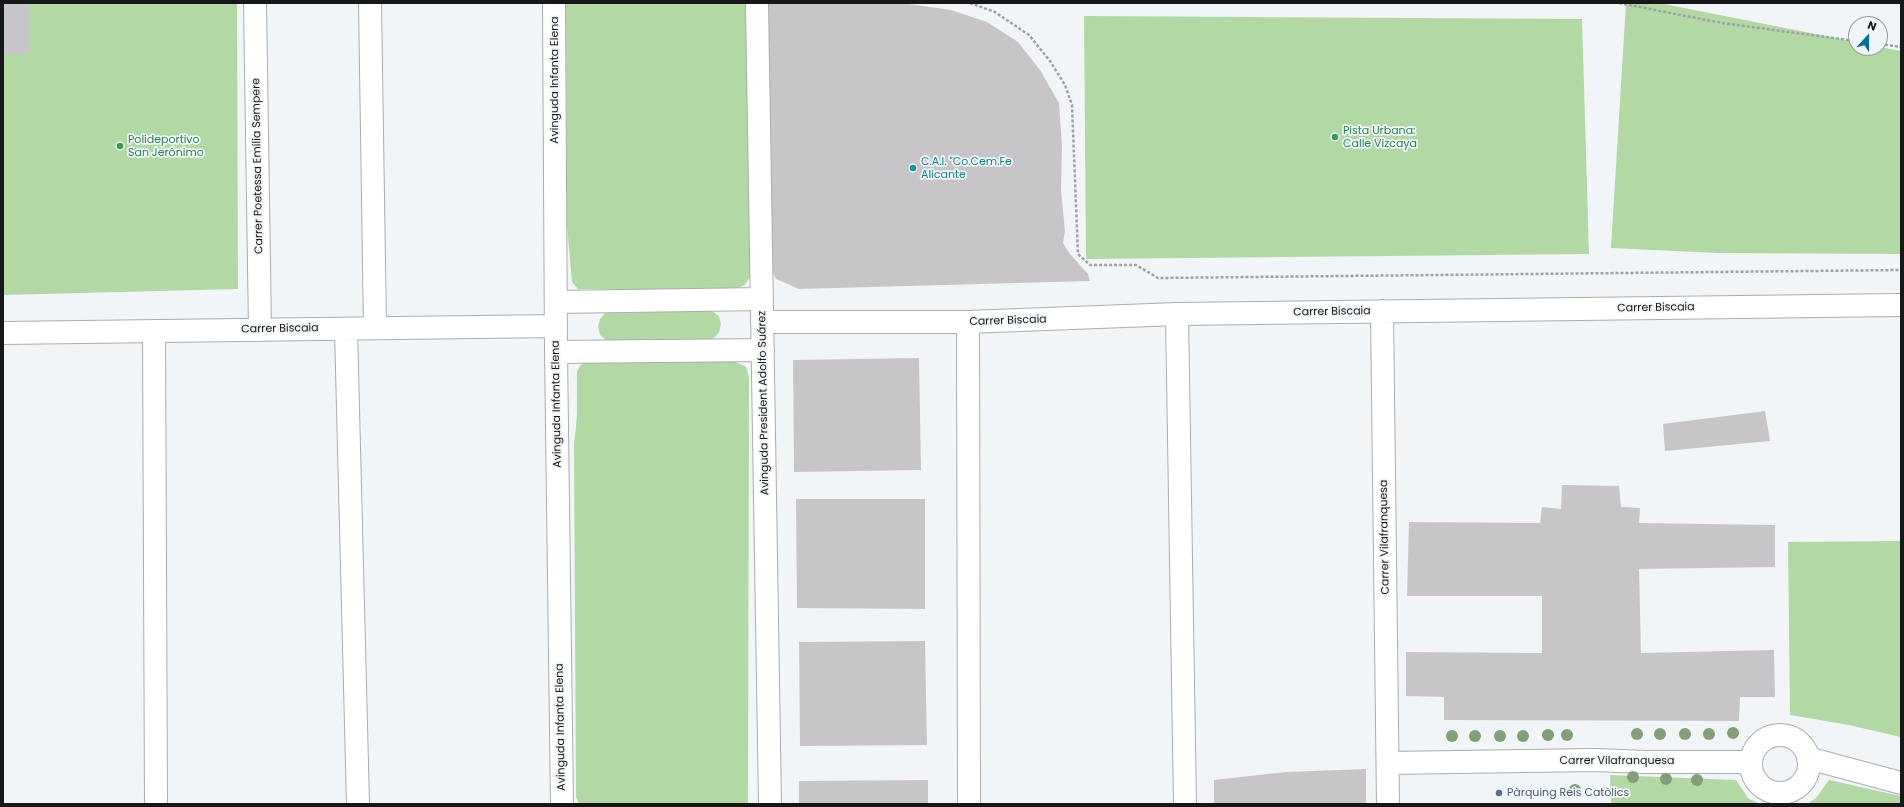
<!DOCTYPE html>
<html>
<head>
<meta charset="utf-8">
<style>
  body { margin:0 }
  #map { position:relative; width:1904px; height:807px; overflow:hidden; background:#f1f5f8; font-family:Poppins,sans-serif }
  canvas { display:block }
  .frame { position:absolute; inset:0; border:4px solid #161718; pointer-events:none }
  .north { position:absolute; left:1848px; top:16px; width:40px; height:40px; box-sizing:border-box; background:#f1f5f8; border:1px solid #999c9e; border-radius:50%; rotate:21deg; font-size:11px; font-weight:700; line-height:16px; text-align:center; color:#161718 }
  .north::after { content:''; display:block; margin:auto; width:14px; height:18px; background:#03709c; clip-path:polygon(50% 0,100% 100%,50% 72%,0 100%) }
</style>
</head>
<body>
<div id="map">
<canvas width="1904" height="807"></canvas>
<div class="frame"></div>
<div class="north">N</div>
</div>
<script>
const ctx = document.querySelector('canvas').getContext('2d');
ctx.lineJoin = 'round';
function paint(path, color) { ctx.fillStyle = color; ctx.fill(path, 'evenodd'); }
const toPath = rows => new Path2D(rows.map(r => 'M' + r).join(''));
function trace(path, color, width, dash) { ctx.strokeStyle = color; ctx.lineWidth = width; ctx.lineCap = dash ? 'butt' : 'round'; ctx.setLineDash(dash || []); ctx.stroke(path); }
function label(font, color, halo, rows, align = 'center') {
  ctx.font = font + ' Poppins,sans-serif'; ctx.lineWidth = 3.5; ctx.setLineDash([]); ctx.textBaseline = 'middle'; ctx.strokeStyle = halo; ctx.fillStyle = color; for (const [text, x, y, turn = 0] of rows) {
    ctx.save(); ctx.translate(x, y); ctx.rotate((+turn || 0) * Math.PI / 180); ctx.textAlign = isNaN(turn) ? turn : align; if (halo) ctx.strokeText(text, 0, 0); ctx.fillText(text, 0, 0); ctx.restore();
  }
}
paint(toPath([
  [3,3,237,3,238,289,3,295],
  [566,3,748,3,752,273,745,285,731,291,585,289,578,289,572,282,567,225],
  [1626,3,1659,3,1856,42,1856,48,1880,47,1901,51,1901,254,1717,253,1611,248],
  [1084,16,1582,19,1589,254,1086,259],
  [704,309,712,311,719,316,721,324,719,332,714,338,706,340,614,342,606,340,600,335,598,327,600,319,605,313,613,311],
  [586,362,736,362,746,367,749,377,748,804,579,804,576,797,574,445,577,416,577,371,580,366],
  [1901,541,1901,737,1849,725,1790,715,1788,542],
  [1610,775,1736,780,1748,798,1760,804,1611,804],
  [1829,780,1901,796,1901,804,1807,804,1816,798]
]), '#b2d9a4');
paint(toPath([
  [3,3,29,3,29,54,3,54],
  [765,3,902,3,951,10,987,22,1018,42,1040,70,1059,103,1062,146,1061,190,1065,231,1063,243,1070,254,1088,274,1090,281,799,289,776,279,765,259],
  [919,358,921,470,794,472,793,360],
  [1765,411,1770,441,1665,451,1663,424],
  [1562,485,1619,486,1621,507,1640,508,1639,523,1775,525,1775,567,1639,569,1641,653,1774,650,1775,697,1740,697,1739,721,1444,720,1444,697,1406,696,1406,652,1542,653,1542,596,1407,596,1409,522,1540,523,1542,507,1561,509],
  [796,499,925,499,925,609,797,608],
  [925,641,927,745,800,746,799,642],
  [1366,769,1366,804,1214,804,1214,780,1286,772],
  [928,780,928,804,799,804,799,781]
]), '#c8c5c9');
const minor = toPath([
  [255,3,260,330],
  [370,3,375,328],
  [554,3,556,352,562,804],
  [757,3,770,804],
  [556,302,762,299],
  [1382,311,1388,804],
  [1177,314,1185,804],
  [762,322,968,322,1177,314,1901,305],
  [968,322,969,804],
  [346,329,358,804],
  [154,331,156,804],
  [3,333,556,326],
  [556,352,763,350],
  '1751 764a29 29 0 1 1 58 0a29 29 0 1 1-58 0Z',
  [1808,758,1901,783],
  [1388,763,1595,760,1646,762,1750,762]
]);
trace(minor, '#aaadb0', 24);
trace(toPath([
  [970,3,995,12,1029,35,1050,61,1065,85,1072,105,1078,254,1090,265,1136,265,1158,278,1901,270],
  [1619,3,1722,23,1856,41],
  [1880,44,1901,47]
]), '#9fa2a4', 2.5, [3, 2]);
trace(minor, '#fff', 22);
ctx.fillStyle = '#829f7a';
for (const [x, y] of [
  [1733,733],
  [1637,734],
  [1660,734],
  [1685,734],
  [1709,734],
  [1548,735],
  [1567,735],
  [1452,736],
  [1475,736],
  [1500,736],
  [1523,736],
  [1633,777],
  [1666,779],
  [1697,780],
  [1575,790]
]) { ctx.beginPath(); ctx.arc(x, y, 6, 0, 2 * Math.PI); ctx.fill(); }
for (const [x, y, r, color] of [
  [1335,137,4,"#2e9e5b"],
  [120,146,4,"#2e9e5b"],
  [913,168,4,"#0f9aa8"],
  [1499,793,4,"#5c6f8a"]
]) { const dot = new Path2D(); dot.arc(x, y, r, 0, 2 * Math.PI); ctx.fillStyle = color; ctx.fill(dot); trace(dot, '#f1f5f8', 1.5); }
label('11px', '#161718', '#f1f5f8', [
  ["Avinguda Infanta Elena",555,80,-90],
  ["Carrer Poetessa Emília Sempere",258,166,-91],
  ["Carrer Biscaia",1656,308,-1],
  ["Carrer Biscaia",1332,312,-1],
  ["Carrer Biscaia",1008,321,-2],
  ["Carrer Biscaia",280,329,-1],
  ["Avinguda President Adolfo Suárez",764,403,-91],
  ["Avinguda Infanta Elena",557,404,-91],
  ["Carrer Vilafranquesa",1385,537,-91],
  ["Avinguda Infanta Elena",561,727,-91],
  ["Carrer Vilafranquesa",1617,761]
]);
label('11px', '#27864d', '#f1f5f8', [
  ["Pista Urbana:",1343,131],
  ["Calle Vizcaya",1343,144],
  ["Polideportivo",128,140],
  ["San Jerónimo",128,153]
], 'left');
label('11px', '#0d838f', '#f1f5f8', [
  ["C.A.I. \"Co.Cem.Fe",921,162],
  ["Alicante",921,175]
], 'left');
label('11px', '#4e5e75', '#f1f5f8', [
  ["Pàrquing Reis Catòlics",1507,793]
], 'left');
</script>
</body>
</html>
